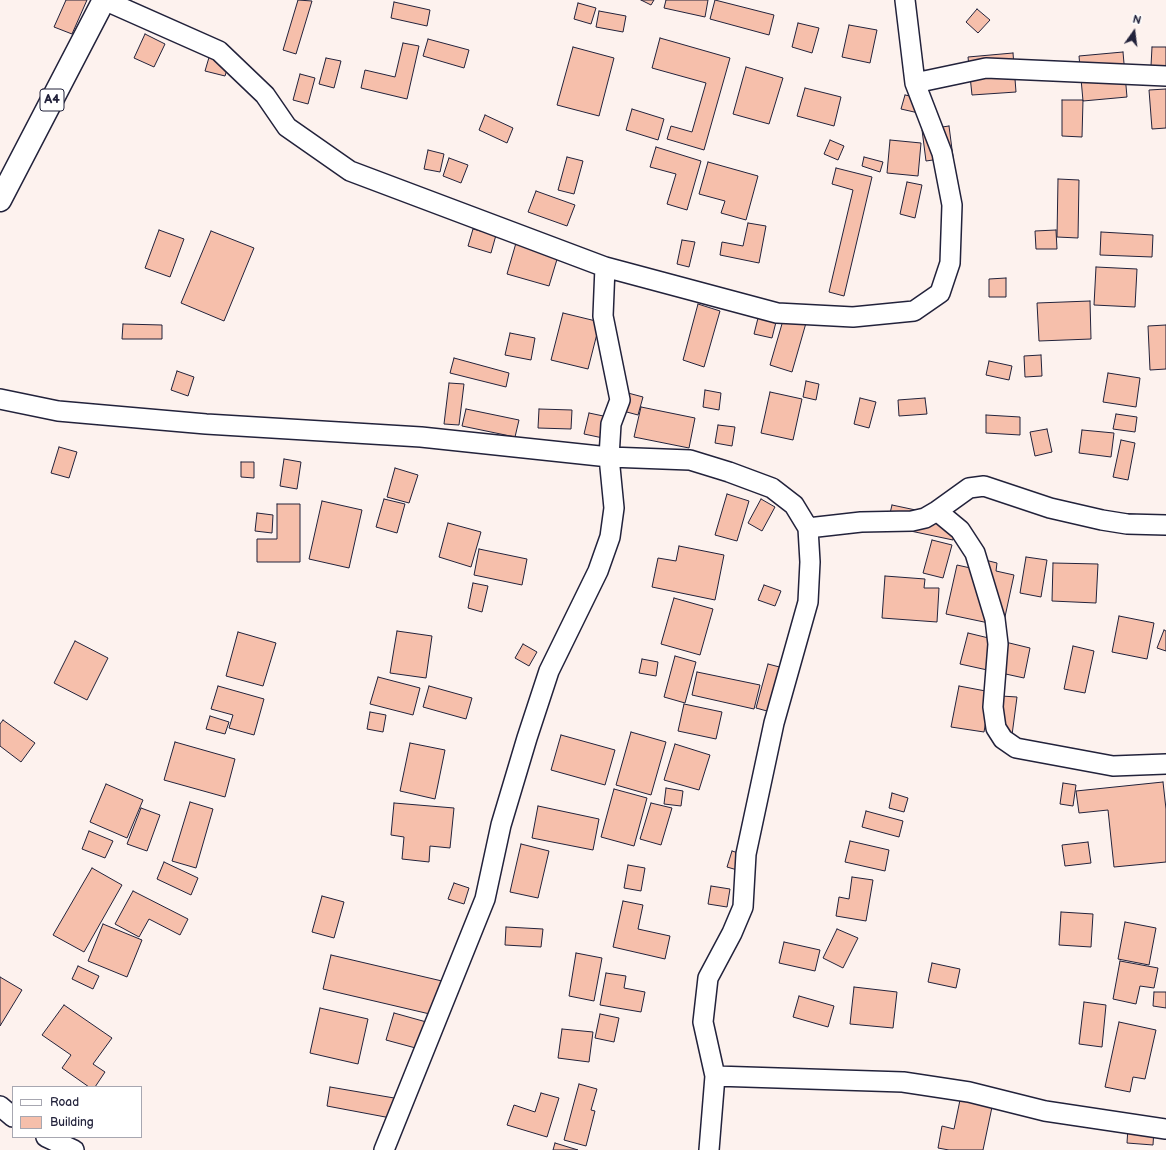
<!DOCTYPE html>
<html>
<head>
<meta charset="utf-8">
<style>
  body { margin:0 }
  #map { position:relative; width:1166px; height:1150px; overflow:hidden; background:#fdf2ee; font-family:"Balsamiq Sans",sans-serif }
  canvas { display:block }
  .legend { position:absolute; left:12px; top:1086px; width:130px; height:52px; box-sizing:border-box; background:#fff; border:1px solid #a7a7b1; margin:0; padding:5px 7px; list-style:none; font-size:12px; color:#22223b }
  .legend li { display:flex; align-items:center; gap:8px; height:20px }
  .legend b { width:20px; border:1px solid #a7a7b1 }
  .north { position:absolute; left:1114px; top:12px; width:40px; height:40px; -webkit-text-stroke:3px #fff; paint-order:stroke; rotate:14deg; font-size:11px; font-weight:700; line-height:16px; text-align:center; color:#22223b }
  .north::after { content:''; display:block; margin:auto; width:14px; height:18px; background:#22223b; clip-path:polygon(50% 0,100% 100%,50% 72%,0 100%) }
</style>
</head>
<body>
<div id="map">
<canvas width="1166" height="1150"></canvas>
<ul class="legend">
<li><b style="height:5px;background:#fff"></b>Road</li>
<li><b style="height:11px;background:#f6bfab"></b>Building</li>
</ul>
<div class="north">N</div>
</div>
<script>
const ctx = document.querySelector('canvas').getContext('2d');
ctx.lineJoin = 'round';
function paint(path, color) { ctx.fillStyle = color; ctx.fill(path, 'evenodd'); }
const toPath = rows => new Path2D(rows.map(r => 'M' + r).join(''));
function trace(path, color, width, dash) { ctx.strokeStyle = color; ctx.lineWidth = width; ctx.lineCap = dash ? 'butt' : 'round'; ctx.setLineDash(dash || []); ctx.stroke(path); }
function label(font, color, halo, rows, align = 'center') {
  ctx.font = font + ' "Balsamiq Sans",sans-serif'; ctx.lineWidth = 3; ctx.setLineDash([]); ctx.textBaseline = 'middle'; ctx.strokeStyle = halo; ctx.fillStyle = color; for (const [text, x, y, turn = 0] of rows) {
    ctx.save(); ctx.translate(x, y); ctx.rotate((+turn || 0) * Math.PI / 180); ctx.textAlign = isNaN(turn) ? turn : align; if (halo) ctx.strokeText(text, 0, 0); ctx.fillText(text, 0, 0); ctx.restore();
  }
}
const building = toPath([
  [66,0,87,0,72,34,54,27,66,0],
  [298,0,312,1,296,54,283,50,298,0],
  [641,0,654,0,651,5,641,0],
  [666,0,708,0,705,17,664,8,666,0],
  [715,0,774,15,769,35,710,19,715,0],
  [394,2,430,10,427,26,391,18,394,2],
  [578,3,596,8,591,24,574,19,578,3],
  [977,9,990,20,978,33,966,22,977,9],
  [599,11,626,16,623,32,596,27,599,11],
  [798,23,819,28,812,53,792,47,798,23],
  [849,25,877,30,870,63,842,57,849,25],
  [145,34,165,44,154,67,134,58,145,34],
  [660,38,730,58,704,150,667,139,671,126,692,132,706,83,652,68,660,38],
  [428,39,469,50,464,68,423,56,428,39],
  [403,43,419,46,407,99,361,88,365,70,395,77,403,43],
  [573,47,614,58,599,116,557,105,573,47],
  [1152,47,1166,47,1166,67,1151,66,1152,47],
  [1123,52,1127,97,1083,101,1079,56,1123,52],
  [1013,53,1016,92,972,95,968,57,1013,53],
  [210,54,230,60,225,76,205,71,210,54],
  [326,58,341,61,334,88,319,84,326,58],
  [746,67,783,78,769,124,733,114,746,67],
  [300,74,315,78,308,104,293,100,300,74],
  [805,88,841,97,834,126,797,116,805,88],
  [1166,89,1166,128,1152,129,1149,90,1166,89],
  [905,95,926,99,923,114,901,109,905,95],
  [1062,100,1083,100,1082,137,1062,136,1062,100],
  [632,109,664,119,658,140,626,130,632,109],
  [485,115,513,128,507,143,479,130,485,115],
  [949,126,953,157,926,161,922,130,949,126],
  [830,140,844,146,838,160,824,154,830,140],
  [890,140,921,143,918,176,887,173,890,140],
  [656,147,701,161,687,210,667,204,676,174,650,167,656,147],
  [428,150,444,154,440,172,424,169,428,150],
  [567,157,583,161,574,194,558,190,567,157],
  [864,157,883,162,880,172,862,166,864,157],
  [449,158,468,165,461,183,443,176,449,158],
  [708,162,758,176,746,220,721,213,725,201,699,194,708,162],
  [836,168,872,177,844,296,829,292,853,190,832,184,836,168],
  [1058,179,1079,180,1078,238,1057,237,1058,179],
  [907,182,922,185,915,218,900,214,907,182],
  [536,191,575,205,567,226,528,212,536,191],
  [748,223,766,226,759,263,720,255,722,242,743,246,748,223],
  [473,229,496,235,491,253,468,246,473,229],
  [159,230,184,239,170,277,145,268,159,230],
  [1056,230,1057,249,1036,249,1035,231,1056,230],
  [211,231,254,248,224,321,181,303,211,231],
  [1101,232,1153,235,1152,257,1100,255,1101,232],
  [682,240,695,242,689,267,677,264,682,240],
  [516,243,558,256,549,286,507,274,516,243],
  [1096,267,1137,269,1135,307,1094,305,1096,267],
  [1006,278,1006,297,989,297,989,279,1006,278],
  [1090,301,1091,339,1039,341,1037,303,1090,301],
  [698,304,720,311,704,367,683,360,698,304],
  [563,313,600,322,588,369,551,360,563,313],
  [784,317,806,323,792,372,770,365,784,317],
  [758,318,776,322,772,338,754,334,758,318],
  [123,324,162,325,162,339,122,339,123,324],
  [1166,325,1166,369,1150,370,1148,326,1166,325],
  [510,333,535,338,531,360,505,355,510,333],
  [1041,355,1042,376,1025,377,1024,356,1041,355],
  [454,358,509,373,506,387,450,373,454,358],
  [989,361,1012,366,1009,380,986,375,989,361],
  [177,371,194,377,188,396,171,390,177,371],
  [1108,373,1140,378,1136,407,1103,402,1108,373],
  [806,381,819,384,816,400,803,397,806,381],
  [449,383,464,384,459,425,444,424,449,383],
  [613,389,643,397,638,415,608,407,613,389],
  [705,390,721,393,719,410,703,407,705,390],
  [770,392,802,399,793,440,761,433,770,392],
  [860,398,876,402,869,428,854,424,860,398],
  [925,398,927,414,899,416,898,400,925,398],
  [641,407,695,418,689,448,634,437,641,407],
  [466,409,519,420,515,437,462,426,466,409],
  [539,409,572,410,571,429,538,428,539,409],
  [589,413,608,417,603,438,584,434,589,413],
  [1116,414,1137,417,1135,432,1113,429,1116,414],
  [986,415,1020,417,1020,435,986,433,986,415],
  [718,425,735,427,732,446,715,443,718,425],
  [1047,429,1052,452,1035,456,1030,432,1047,429],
  [1082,430,1114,433,1111,457,1079,453,1082,430],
  [1121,440,1135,443,1128,480,1113,477,1121,440],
  [59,447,77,452,69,478,51,473,59,447],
  [284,459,301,462,297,489,280,486,284,459],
  [241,462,254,462,254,478,241,477,241,462],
  [395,468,418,475,409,503,387,497,395,468],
  [727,494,749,501,737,541,715,535,727,494],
  [384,499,405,504,397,533,376,527,384,499],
  [761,499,775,507,762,531,748,523,761,499],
  [322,501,362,510,349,568,309,559,322,501],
  [277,504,300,504,300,562,257,562,257,539,277,539,277,504],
  [892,505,958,519,953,540,887,526,892,505],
  [257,513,273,515,272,533,255,531,257,513],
  [448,523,481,532,471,567,439,557,448,523],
  [932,540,952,545,943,578,923,573,932,540],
  [679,546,724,555,715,600,652,587,658,558,676,561,679,546],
  [479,549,527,559,522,585,474,575,479,549],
  [1026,557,1047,560,1041,597,1020,593,1026,557],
  [977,558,997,563,996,571,1014,575,1003,626,946,614,957,565,975,569,977,558],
  [1053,563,1098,564,1096,603,1052,601,1053,563],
  [885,576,925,579,924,588,939,588,937,622,882,618,885,576],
  [473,583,488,586,482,612,468,608,473,583],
  [764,585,781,591,775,606,758,600,764,585],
  [674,598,713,609,700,655,661,644,674,598],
  [1119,616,1154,623,1147,659,1112,652,1119,616],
  [1164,630,1166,631,1166,651,1157,648,1164,630],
  [397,631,432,636,426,678,390,673,397,631],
  [238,632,276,643,263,686,226,676,238,632],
  [968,633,1030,648,1024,678,960,664,968,633],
  [75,641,108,658,87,700,54,683,75,641],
  [523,644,537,652,529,666,515,658,523,644],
  [1073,646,1094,651,1085,693,1064,689,1073,646],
  [675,656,696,662,685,703,664,697,675,656],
  [642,659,658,662,656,676,639,673,642,659],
  [768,664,791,670,778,714,756,708,768,664],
  [697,672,760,685,754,709,692,695,697,672],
  [378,677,420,688,413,715,370,704,378,677],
  [218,686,264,699,254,735,229,728,233,715,211,709,218,686],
  [429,686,472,698,466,719,423,707,429,686],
  [959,686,991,692,984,732,951,727,959,686],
  [1001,696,1017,697,1012,735,997,734,1001,696],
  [684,704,722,712,716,739,678,731,684,704],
  [370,712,386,715,383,732,367,729,370,712],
  [210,716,229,722,225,734,206,729,210,716],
  [3,720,35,743,21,762,0,746,0,724,3,720],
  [631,732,666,742,651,795,616,785,631,732],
  [561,735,615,750,605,785,551,770,561,735],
  [175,742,235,759,225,797,164,780,175,742],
  [410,743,445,750,435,799,400,791,410,743],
  [675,744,710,755,699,790,664,780,675,744],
  [1163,782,1166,809,1166,862,1114,867,1108,810,1079,813,1076,791,1163,782],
  [1063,783,1076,785,1073,806,1060,804,1063,783],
  [106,784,143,800,127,838,90,822,106,784],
  [666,788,683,791,681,806,664,804,666,788],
  [614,789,647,798,634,846,601,837,614,789],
  [892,793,908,798,904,812,889,808,892,793],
  [190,802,213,809,196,868,172,861,190,802],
  [394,803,454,808,450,848,430,846,429,862,402,859,404,837,391,835,394,803],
  [651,803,672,808,661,845,640,839,651,803],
  [538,806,599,819,593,850,532,838,538,806],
  [141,808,160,815,147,851,127,844,141,808],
  [866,811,903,821,899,837,862,827,866,811],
  [89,831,113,841,105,858,82,849,89,831],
  [850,841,889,850,885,871,845,862,850,841],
  [1088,842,1091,863,1065,866,1062,845,1088,842],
  [521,844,549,851,538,898,510,892,521,844],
  [732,851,748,856,744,872,727,867,732,851],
  [164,862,198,878,191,895,157,879,164,862],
  [628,865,645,868,641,891,624,888,628,865],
  [92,868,122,885,84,952,53,935,92,868],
  [852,877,873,880,866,921,836,916,839,897,849,899,852,877],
  [454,883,469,888,464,904,448,899,454,883],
  [711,886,730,889,727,907,708,904,711,886],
  [133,891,188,919,180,935,149,919,139,937,115,924,133,891],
  [322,896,344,902,334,938,312,932,322,896],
  [623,901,643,905,638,929,670,936,665,959,613,947,623,901],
  [1061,912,1093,914,1091,947,1059,945,1061,912],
  [1125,922,1156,928,1149,965,1118,959,1125,922],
  [103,924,142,940,127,977,88,961,103,924],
  [506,927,543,929,541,947,505,945,506,927],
  [837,929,858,938,843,968,823,958,837,929],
  [784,942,820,950,815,971,779,963,784,942],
  [576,953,602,958,594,1001,569,996,576,953],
  [331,955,442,981,434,1015,323,989,331,955],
  [1120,961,1158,968,1154,988,1140,986,1136,1004,1113,999,1120,961],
  [932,963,960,969,956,988,928,982,932,963],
  [78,966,99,976,93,989,72,979,78,966],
  [606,973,626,976,624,988,645,992,641,1012,600,1005,606,973],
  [0,977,22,990,0,1026,0,977],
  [854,987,897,992,893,1028,850,1024,854,987],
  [1154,992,1166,992,1166,1008,1153,1006,1154,992],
  [799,996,834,1006,828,1027,793,1017,799,996],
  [1084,1002,1106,1005,1102,1047,1079,1044,1084,1002],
  [64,1005,112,1038,93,1064,105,1072,95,1087,89,1087,62,1068,71,1055,42,1035,64,1005],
  [320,1008,368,1019,358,1064,310,1053,320,1008],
  [394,1013,430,1023,423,1050,386,1040,394,1013],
  [600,1014,619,1018,614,1042,595,1038,600,1014],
  [1119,1022,1156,1030,1145,1079,1133,1077,1130,1092,1105,1087,1119,1022],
  [562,1029,593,1032,589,1062,558,1058,562,1029],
  [579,1084,597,1089,591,1110,595,1111,586,1146,564,1140,579,1084],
  [330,1087,400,1099,396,1119,327,1106,330,1087],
  [541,1093,559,1098,547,1137,507,1125,514,1105,535,1112,541,1093],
  [960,1100,992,1107,983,1150,949,1150,938,1148,942,1126,954,1129,960,1100],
  [1128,1127,1154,1129,1153,1145,1127,1143,1128,1127],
  [555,1143,578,1150,553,1150,555,1143]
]);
paint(building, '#f6bfab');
trace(building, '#22223b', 1);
const minor = toPath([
  [104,0,219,51,265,95,287,127,350,171,605,267,777,313,853,317,914,311,940,293,950,263,952,205,942,153,915,83,905,0],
  [915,83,986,68,1166,76],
  [0,399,58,411,206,424,421,437,609,457,690,460,729,472,772,488,794,505,808,528,810,562,808,602,774,723,746,854,743,907,732,933,708,978,703,1022,715,1076,903,1082,969,1092,1045,1111,1166,1129],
  [937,511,960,530,975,553,995,619,998,644,993,707,996,728,1003,739,1016,748,1113,766,1166,764],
  [808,528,861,522,912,521,925,518,937,511,969,488,984,486,1050,508,1102,520,1127,524,1166,525],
  [0,1106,13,1117],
  [46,1137,74,1150],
  [384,1150,485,899,501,825,527,738,549,671,598,571,610,537,614,508,609,457,611,424,620,400,603,316,605,267],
  [709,1150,715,1076]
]);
const trunk = toPath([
  [0,200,104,0]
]);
trace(minor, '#22223b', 22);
trace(trunk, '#22223b', 25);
trace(minor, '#fff', 19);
trace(trunk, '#fff', 22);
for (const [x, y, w] of [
  [52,100,24]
]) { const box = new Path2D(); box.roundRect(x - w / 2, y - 11, w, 22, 3); ctx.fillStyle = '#fff'; ctx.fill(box); trace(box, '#22223b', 1); }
label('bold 13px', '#22223b', null, [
  ["A4",52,100]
]);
</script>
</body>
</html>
